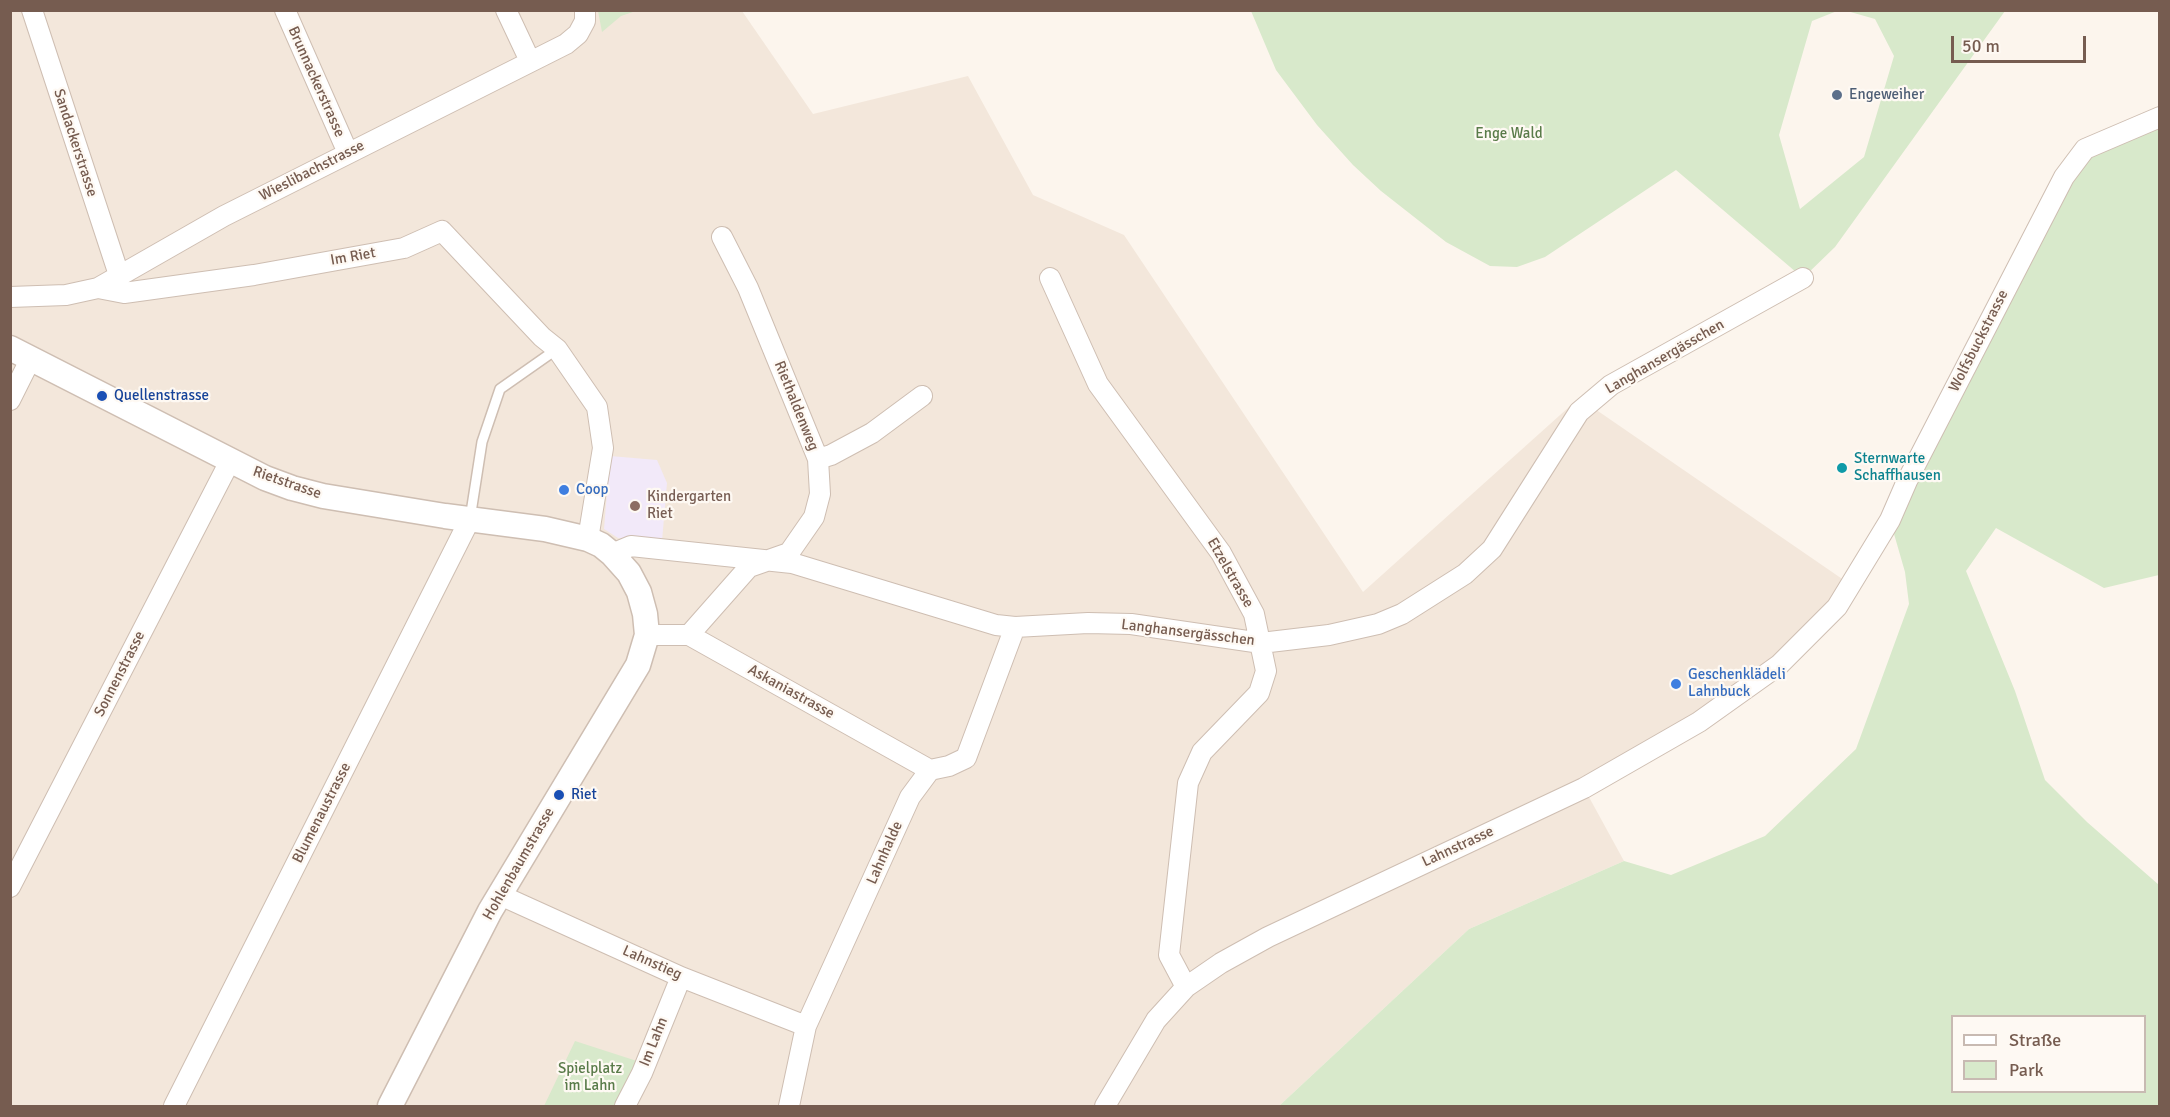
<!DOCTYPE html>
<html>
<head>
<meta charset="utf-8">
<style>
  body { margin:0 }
  #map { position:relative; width:2170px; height:1117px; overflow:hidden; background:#fcf5ed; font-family:Signika,sans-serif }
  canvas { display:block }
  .frame { position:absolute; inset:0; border:12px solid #765c50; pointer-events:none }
  .legend { position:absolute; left:1951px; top:1015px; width:195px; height:78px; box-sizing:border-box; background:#fef9f3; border:2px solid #c8bab2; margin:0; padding:8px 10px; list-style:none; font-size:18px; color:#765c50 }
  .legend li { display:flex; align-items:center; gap:12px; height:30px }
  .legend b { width:30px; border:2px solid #c8bab2 }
  .scale { position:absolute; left:1951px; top:36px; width:135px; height:27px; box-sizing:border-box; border:3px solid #765c50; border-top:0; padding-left:8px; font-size:18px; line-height:21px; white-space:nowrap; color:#765c50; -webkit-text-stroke:4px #fef9f3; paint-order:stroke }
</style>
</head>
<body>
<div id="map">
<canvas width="2170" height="1117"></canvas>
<div class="frame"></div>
<ul class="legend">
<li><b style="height:8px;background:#fff"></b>Straße</li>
<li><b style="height:16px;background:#d8e9cb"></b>Park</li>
</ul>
<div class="scale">50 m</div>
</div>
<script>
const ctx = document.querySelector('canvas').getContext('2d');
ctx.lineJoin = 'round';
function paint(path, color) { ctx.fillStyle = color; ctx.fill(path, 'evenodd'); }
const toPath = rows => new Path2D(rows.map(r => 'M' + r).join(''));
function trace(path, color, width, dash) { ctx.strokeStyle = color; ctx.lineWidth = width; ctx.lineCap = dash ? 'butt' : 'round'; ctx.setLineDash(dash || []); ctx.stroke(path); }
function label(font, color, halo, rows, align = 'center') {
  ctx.font = font + ' Signika,sans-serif'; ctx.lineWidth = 4.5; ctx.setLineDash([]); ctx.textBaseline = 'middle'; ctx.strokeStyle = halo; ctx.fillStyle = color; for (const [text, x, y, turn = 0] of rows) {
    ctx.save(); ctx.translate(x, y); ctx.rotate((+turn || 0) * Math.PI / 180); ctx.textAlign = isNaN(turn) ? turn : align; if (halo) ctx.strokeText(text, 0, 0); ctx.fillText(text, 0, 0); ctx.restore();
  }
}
paint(toPath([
  [10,11,742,11,813,114,968,76,1033,195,1124,235,1363,592,1579,398,1851,585,1779,665,1584,788,1624,861,1469,929,1279,1106,11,1106]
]), '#f3e7db');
paint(toPath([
  [610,456,657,460,667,483,662,541,618,538,604,529]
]), '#f2e9f9');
paint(toPath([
  [598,11,598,10,636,11,621,16,602,32],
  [1251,11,1837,11,1812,21,1779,135,1800,209,1864,157,1894,56,1875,19,1847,11,2005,11,1835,247,1803,278,1676,170,1545,257,1517,267,1490,266,1446,242,1381,191,1353,165,1317,125,1276,70],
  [2159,117,2159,575,2104,588,1996,528,1966,571,2015,691,2045,780,2087,822,2159,885,2159,1106,1279,1106,1469,929,1624,861,1671,875,1765,836,1856,749,1909,604,1905,572,1890,520,2085,149],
  [1952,1016,2144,1016,2144,1092,1952,1092],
  [575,1041,640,1062,618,1106,544,1106]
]), '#d8e9cb');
const service = toPath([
  [470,519,482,442,500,389,557,349]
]);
const minor = toPath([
  [32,10,119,275],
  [285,10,348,153],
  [506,10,530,61],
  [1050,278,1098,384,1221,553,1254,614,1266,671,1259,693,1202,752,1188,783,1169,955,1186,987],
  [98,288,124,293,254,275,404,248,442,231,542,337,557,349,597,407,603,448,588,539],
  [10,297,66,295,98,288,224,216,566,44,578,34,585,21,585,10],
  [10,400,31,358],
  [818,459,831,455,872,433,922,396],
  [612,554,631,546,792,563,996,625,1015,627,1088,623,1131,624,1261,643,1329,635,1378,624,1402,614,1465,574,1492,549,1579,412,1611,385,1803,278],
  [647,635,689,635,930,770],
  [689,635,749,567,789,553,814,517,820,494,818,459,748,288,722,237],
  [10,887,230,461],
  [500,895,681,977,806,1026],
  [174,1106,470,519],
  [625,1106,642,1073,681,977],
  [789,1106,806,1026,910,797,930,770,949,766,966,758,1015,627],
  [1105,1106,1156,1020,1186,987,1221,963,1268,937,1584,788,1699,722,1779,665,1837,607,1890,520,1907,481,2064,177,2085,149,2160,117]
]);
const tertiary = toPath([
  [10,348,265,478,292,488,323,496,445,516,545,529,588,539,601,545,612,554,629,573,639,592,645,614,647,635,638,665,490,911,390,1106]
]);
trace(service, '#cebeb2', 12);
trace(minor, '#cebeb2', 22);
trace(tertiary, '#cebeb2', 27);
trace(service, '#fff', 9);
trace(minor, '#fff', 20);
trace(tertiary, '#fff', 24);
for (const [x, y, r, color] of [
  [1837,95,6,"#5c6f8a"],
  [102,396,6,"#1a4fb4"],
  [1842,468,6,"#0f9aa8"],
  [564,490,6,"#3f7fe0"],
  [635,506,6,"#8d6e63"],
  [1676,684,6,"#3f7fe0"],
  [559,795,6,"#1a4fb4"]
]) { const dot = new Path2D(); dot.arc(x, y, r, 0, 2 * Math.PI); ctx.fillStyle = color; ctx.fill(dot); trace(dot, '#fef9f3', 2); }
label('15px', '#765c50', '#fef9f3', [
  ["Brunnackerstrasse",316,82,66],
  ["Sandackerstrasse",75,143,72],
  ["Wieslibachstrasse",312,171,-27],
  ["Im Riet",353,257,-10],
  ["Wolfsbuckstrasse",1979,341,-63],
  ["Langhansergässchen",1665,357,-30],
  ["Riethaldenweg",796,406,68],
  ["Rietstrasse",287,483,19],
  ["Etzelstrasse",1230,573,60],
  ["Langhansergässchen",1188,633,7],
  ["Sonnenstrasse",120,674,-63],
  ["Askaniastrasse",791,692,29],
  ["Blumenaustrasse",322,813,-63],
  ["Lahnstrasse",1458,847,-25],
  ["Lahnhalde",885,853,-66],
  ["Hohlenbaumstrasse",519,864,-60],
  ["Lahnstieg",652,963,24],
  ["Im Lahn",654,1042,-68]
]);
label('15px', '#4e5e75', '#fef9f3', [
  ["Engeweiher",1849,95]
], 'left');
label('15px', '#597b49', '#fef9f3', [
  ["Enge Wald",1509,134],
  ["Spielplatz",590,1069],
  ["im Lahn",590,1086]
]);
label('15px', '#164399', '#fef9f3', [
  ["Quellenstrasse",114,396],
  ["Riet",571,795]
], 'left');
label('15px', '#0d838f', '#fef9f3', [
  ["Sternwarte",1854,459],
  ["Schaffhausen",1854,476]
], 'left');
label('15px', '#366cbe', '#fef9f3', [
  ["Coop",576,490],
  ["Geschenklädeli",1688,675],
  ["Lahnbuck",1688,692]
], 'left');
label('15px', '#785e54', '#fef9f3', [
  ["Kindergarten",647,497],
  ["Riet",647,514]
], 'left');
</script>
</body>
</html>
